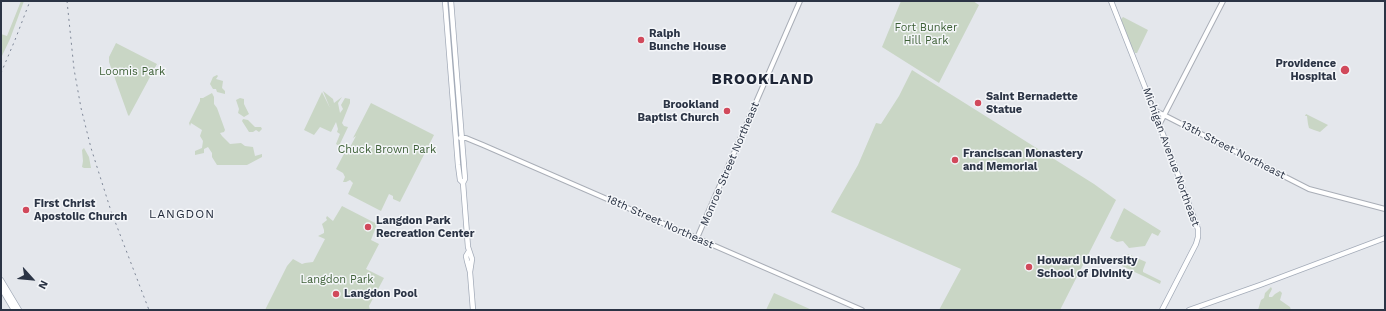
<!DOCTYPE html>
<html>
<head>
<meta charset="utf-8">
<style>
  body { margin:0 }
  #map { position:relative; width:1386px; height:311px; overflow:hidden; background:#e4e7ec; font-family:"Work Sans",sans-serif }
  canvas { display:block }
  .frame { position:absolute; inset:0; border:2px solid #2b3445; pointer-events:none }
  .north { position:absolute; left:12px; top:259px; width:40px; height:40px; -webkit-text-stroke:3px #f4f6f9; paint-order:stroke; rotate:117deg; font-size:11px; font-weight:700; line-height:16px; text-align:center; color:#2b3445 }
  .north::after { content:''; display:block; margin:auto; width:14px; height:18px; background:#2b3445; clip-path:polygon(50% 0,100% 100%,50% 72%,0 100%) }
</style>
</head>
<body>
<div id="map">
<canvas width="1386" height="311"></canvas>
<div class="frame"></div>
<div class="north">N</div>
</div>
<script>
const ctx = document.querySelector('canvas').getContext('2d');
ctx.lineJoin = 'round';
function paint(path, color) { ctx.fillStyle = color; ctx.fill(path, 'evenodd'); }
const toPath = rows => new Path2D(rows.map(r => 'M' + r).join(''));
function trace(path, color, width, dash) { ctx.strokeStyle = color; ctx.lineWidth = width; ctx.lineCap = dash ? 'butt' : 'round'; ctx.setLineDash(dash || []); ctx.stroke(path); }
function label(font, color, halo, rows, align = 'center') {
  ctx.font = font + ' "Work Sans",sans-serif'; ctx.lineWidth = 3; ctx.setLineDash([]); ctx.textBaseline = 'middle'; ctx.strokeStyle = halo; ctx.fillStyle = color; for (const [text, x, y, turn = 0] of rows) {
    ctx.save(); ctx.translate(x, y); ctx.rotate((+turn || 0) * Math.PI / 180); ctx.textAlign = isNaN(turn) ? turn : align; if (halo) ctx.strokeText(text, 0, 0); ctx.fillText(text, 0, 0); ctx.restore();
  }
}
paint(toPath([
  [21,1,24,1,10,39,1,58,1,34,7,36],
  [901,1,973,1,979,5,939,83,882,47],
  [1123,17,1148,30,1137,53,1135,53,1129,41,1121,19],
  [116,43,157,64,129,116,128,115,109,62,109,57],
  [912,70,1094,184,1116,200,1060,310,939,310,961,269,831,212,858,165,876,123,881,124,899,96],
  [217,75,218,76,216,79,223,81,222,88,225,91,225,94,217,92,216,89,213,89,210,84,213,77],
  [323,91,333,99,334,103,342,97,338,103,340,113,343,109,341,105,345,98,350,99,350,103,342,123,344,126,348,127,339,146,336,144,340,134,337,132,338,129,336,122,331,132,320,127,314,135,304,130,322,92,330,108],
  [212,93,214,97,214,104,217,108,225,130,224,132,220,133,222,136,230,144,241,143,245,146,253,147,255,156,262,154,262,157,247,165,217,165,212,157,212,153,208,147,204,149,204,153,195,155,195,151,202,148,203,141,200,136,202,130,191,123,190,126,189,123,200,101,200,98,203,98],
  [240,98,244,99,244,104,249,114,244,117,238,113,239,109,236,100],
  [371,103,434,135,400,202,393,199,393,196,389,194,381,211,348,194,353,183,350,180,346,182,343,182,345,177,343,173,336,169,346,150,349,149,356,136,353,138],
  [1306,114,1328,125,1320,132,1314,130,1309,128,1308,124,1307,116,1305,116],
  [243,119,248,120,255,127,261,127,262,129,259,132,256,130,253,132,249,132,242,121],
  [84,148,89,157,91,168,84,168,82,167,83,161,82,150],
  [342,206,377,224,371,240,379,244,366,269,384,278,369,306,370,310,265,310,287,266,293,259,302,264,305,263,313,262,325,239,318,236,324,233,324,230,322,224,327,220,326,218,327,216,333,221],
  [1124,208,1161,231,1158,236,1152,233,1145,246,1129,248,1123,241,1117,242,1110,238],
  [1128,254,1146,262,1143,270,1143,272,1161,281,1160,284,1122,266],
  [1271,287,1272,289,1269,295,1269,297,1272,297,1275,294,1280,291,1282,293,1280,300,1290,307,1291,310,1258,310,1261,300,1264,298,1265,293],
  [774,293,812,310,766,310]
]), '#c9d6c5');
const secondary = toPath([
  [1154,110,1309,189,1385,209],
  [1159,125,1223,1],
  [460,138,466,138,483,145,862,310],
  [697,238,800,1]
]);
const primary = toPath([
  [445,1,458,165,460,180,463,183],
  [451,1,464,166,465,179,463,183,468,247,472,259,470,272],
  [1111,1,1154,110,1198,229,1198,237,1196,244,1162,310],
  [469,251,466,256,467,261,470,272,473,310],
  [1,280,19,310],
  [1,288,14,310],
  [1189,310,1260,285,1385,238]
]);
trace(secondary, '#a9aeb7', 6);
trace(primary, '#a3abb8', 6);
trace(secondary, '#fff', 4);
trace(primary, '#fff', 4.5);
trace(toPath([
  [67,1,74,69,81,108,91,148,111,211,149,310],
  [1,73,15,40,30,1]
]), '#7d8696', 1, [2, 4]);
for (const [x, y, r, color] of [
  [641,40,4,"#d1495b"],
  [1345,70,5,"#d1495b"],
  [978,103,4,"#d1495b"],
  [727,111,4,"#d1495b"],
  [955,160,4,"#d1495b"],
  [26,210,4,"#d1495b"],
  [368,227,4,"#d1495b"],
  [1029,267,4,"#d1495b"],
  [336,294,4,"#d1495b"]
]) { const dot = new Path2D(); dot.arc(x, y, r, 0, 2 * Math.PI); ctx.fillStyle = color; ctx.fill(dot); trace(dot, '#f4f6f9', 1.5); }
label('11px', '#3f6138', '#f4f6f9', [
  ["Fort Bunker",926,28],
  ["Hill Park",926,41],
  ["Loomis Park",132,72],
  ["Chuck Brown Park",387,150],
  ["Langdon Park",337,280]
]);
label('bold 11px', '#2b3445', '#f4f6f9', [
  ["Ralph",649,34],
  ["Bunche House",649,47],
  ["Providence",1336,64,"right"],
  ["Hospital",1336,77,"right"],
  ["Saint Bernadette",986,97],
  ["Statue",986,110],
  ["Brookland",719,105,"right"],
  ["Baptist Church",719,118,"right"],
  ["Franciscan Monastery",963,154],
  ["and Memorial",963,167],
  ["First Christ",34,204],
  ["Apostolic Church",34,217],
  ["Langdon Park",376,221],
  ["Recreation Center",376,234],
  ["Howard University",1037,261],
  ["School of Divinity",1037,274],
  ["Langdon Pool",344,294]
], 'left');
label('11px', '#2b3445', '#f4f6f9', [
  ["13th Street Northeast",1233,150,27],
  ["Michigan Avenue Northeast",1171,157,70],
  ["Monroe Street Northeast",730,164,-67],
  ["18th Street Northeast",660,222,24]
]);
ctx.letterSpacing = '1px';
label('12px', '#1d2536', '#f4f6f9', [
  ["LANGDON",182,214]
]);
ctx.letterSpacing = '0px';
ctx.letterSpacing = '1px';
label('bold 15px', '#1d2536', '#f4f6f9', [
  ["BROOKLAND",763,80]
]);
ctx.letterSpacing = '0px';
</script>
</body>
</html>
